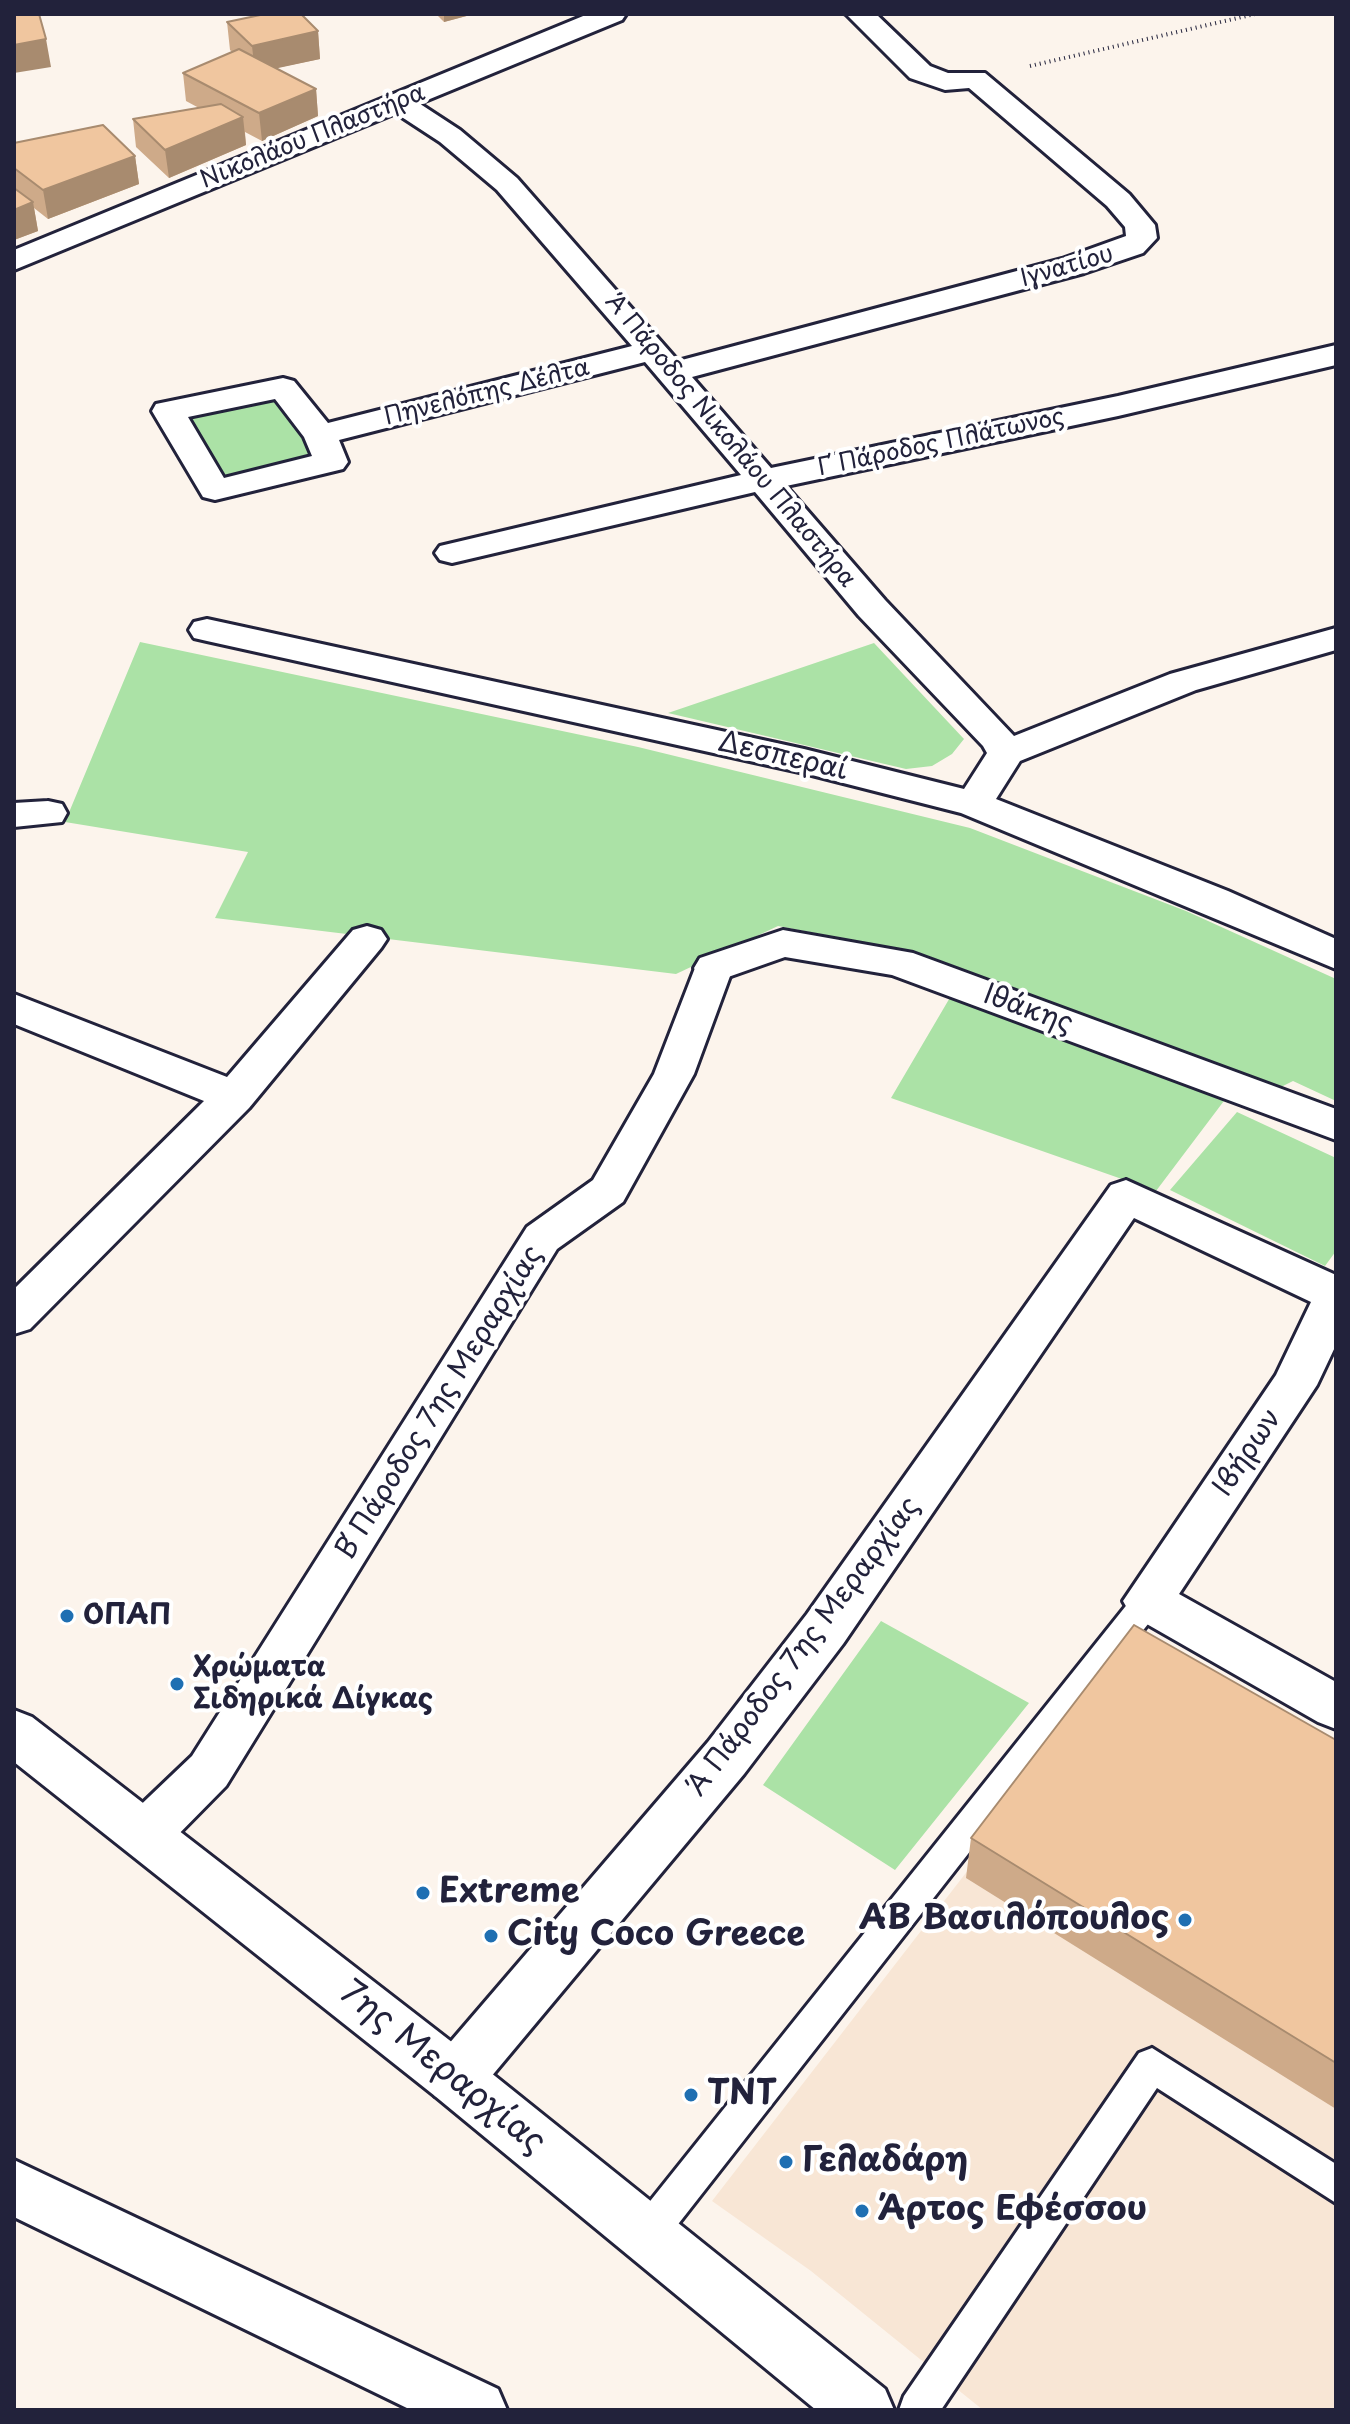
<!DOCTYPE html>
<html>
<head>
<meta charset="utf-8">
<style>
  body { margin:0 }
  #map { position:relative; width:1350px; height:2424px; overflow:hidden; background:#fcf4ec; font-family:"Playpen Sans",sans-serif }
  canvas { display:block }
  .frame { position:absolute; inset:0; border:16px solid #22223b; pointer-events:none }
</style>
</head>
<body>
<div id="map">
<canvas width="1350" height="2424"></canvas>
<div class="frame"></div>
</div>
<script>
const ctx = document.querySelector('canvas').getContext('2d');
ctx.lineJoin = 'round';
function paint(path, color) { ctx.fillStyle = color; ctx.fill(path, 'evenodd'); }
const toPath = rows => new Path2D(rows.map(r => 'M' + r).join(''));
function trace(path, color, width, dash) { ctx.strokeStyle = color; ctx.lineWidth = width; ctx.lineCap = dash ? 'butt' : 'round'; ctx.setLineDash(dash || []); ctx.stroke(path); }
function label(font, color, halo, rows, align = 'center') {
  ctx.font = font + ' "Playpen Sans",sans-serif'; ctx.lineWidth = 8; ctx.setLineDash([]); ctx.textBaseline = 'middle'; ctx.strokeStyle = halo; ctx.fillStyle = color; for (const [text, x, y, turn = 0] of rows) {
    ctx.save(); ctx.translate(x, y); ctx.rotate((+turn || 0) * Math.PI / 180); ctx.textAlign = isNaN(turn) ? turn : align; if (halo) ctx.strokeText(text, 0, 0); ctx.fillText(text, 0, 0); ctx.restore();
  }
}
paint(toPath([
  [1126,1666,1336,1787,1336,2410,983,2410,811,2271,712,2201]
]), '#f8e6d5');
paint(toPath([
  [273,400,316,456,226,478,189,419],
  [140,642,638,747,970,828,1186,911,1336,979,1336,1101,1293,1081,1275,1090,1242,1077,1156,1191,891,1098,965,972,914,952,778,926,676,974,215,918,248,852,65,822],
  [874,643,964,739,952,754,932,766,906,769,668,713],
  [1237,1112,1336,1158,1336,1251,1325,1266,1170,1190],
  [881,1621,1029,1703,895,1870,763,1785]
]), '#abe2a6');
const service = toPath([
  [1148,1588,1159,1592,1164,1601,1159,1610,661,2246,648,2251,635,2246,629,2233,635,2220,1137,1592,1148,1588],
  [1152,2048,1336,2164,1336,2203,1157,2088,941,2410,899,2410,904,2396,1139,2053,1152,2048]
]);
const pedestrian = toPath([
  [714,955,728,959,733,968,694,1074,623,1202,557,1249,226,1786,164,1849,146,1855,128,1849,121,1833,128,1817,192,1756,527,1227,593,1180,654,1074,695,968,700,959,714,955]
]);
const minor = toPath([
  [846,14,876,14,930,66,948,73,985,73,1129,194,1155,225,1157,238,1143,253,1084,273,692,377,771,468,1118,396,1336,345,1336,365,1118,416,786,486,885,600,1014,736,1170,674,1336,628,1336,650,1196,690,1020,761,996,799,1228,891,1336,939,1336,969,961,813,804,773,207,641,194,638,189,630,194,622,207,619,804,749,964,789,987,753,983,746,859,616,755,492,452,563,440,560,435,553,440,546,741,475,645,362,339,440,348,462,343,469,215,500,203,497,152,411,156,404,283,378,294,381,328,423,632,346,497,190,440,142,388,108,384,102,388,96,398,93,408,96,460,130,517,178,678,361,1062,259,1126,236,1125,227,1107,206,969,88,945,90,910,78,846,14],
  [275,399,304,437,312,456,224,478,188,417,275,399],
  [48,801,62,804,67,813,62,822,14,827,14,803,48,801],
  [367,926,381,930,387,939,381,948,249,1108,30,1329,14,1334,14,1289,204,1101,14,1024,14,994,227,1077,353,930,367,926],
  [783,930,913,953,1336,1109,1336,1140,892,975,785,957,714,982,700,978,694,968,700,958,783,930],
  [1126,1180,1336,1275,1336,1345,1317,1385,1179,1594,1336,1682,1336,1729,1318,1722,1131,1615,1123,1601,1276,1375,1311,1302,1134,1218,843,1644,744,1774,475,2096,455,2104,435,2096,427,2078,435,2060,708,1742,807,1614,1111,1185,1126,1180],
  [14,2160,498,2389,507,2410,411,2410,14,2217,14,2160]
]);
const secondary = toPath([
  [588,14,626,14,622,20,14,270,14,250,588,14],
  [14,1710,32,1717,475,2060,885,2389,894,2410,816,2410,435,2096,14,1762,14,1710]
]);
trace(service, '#22223b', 6);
trace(pedestrian, '#22223b', 6);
trace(minor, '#22223b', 6);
trace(secondary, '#22223b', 6);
trace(toPath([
  [1030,66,1255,14]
]), '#22223b', 4, [1, 4]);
paint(service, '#fff');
paint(pedestrian, '#fff');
paint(minor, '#fff');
paint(secondary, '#fff');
paint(toPath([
  [436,14,474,14,444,22],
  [227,22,318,31,320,59,276,68,316,89,318,116,262,141,245,132,246,145,169,178,136,147,133,119,199,108,186,101,183,73,232,52,230,50],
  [14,143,135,156,139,184,48,219,34,208,38,231,14,240],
  [1336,1740,1336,2109,966,1878,971,1838]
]), '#ceaa89');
paint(toPath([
  [444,14,474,14,444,22],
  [318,31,320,59,255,73,252,46],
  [46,39,51,67,14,73,14,45],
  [316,89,318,116,262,141,259,113],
  [243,117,246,145,169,178,165,150],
  [135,156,139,184,48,219,43,190],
  [33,202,38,231,14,240,14,210]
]), '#a88b6f');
const building = toPath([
  [14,14,39,14,46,39,14,45,14,14],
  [265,14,301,14,318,31,252,46,227,22,265,14],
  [239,49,316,89,259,113,183,73,239,49],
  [221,104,243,117,165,150,133,119,221,104],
  [103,125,135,156,43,190,14,168,14,143,103,125],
  [14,188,33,202,14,210,14,188],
  [1134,1625,1336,1740,1336,2063,971,1838,1134,1625]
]);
paint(building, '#f0c69f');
trace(building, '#a88b6f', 2);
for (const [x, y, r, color] of [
  [67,1616,8,"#1f6fb2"],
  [177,1684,8,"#1f6fb2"],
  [423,1893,8,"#1f6fb2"],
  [1185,1920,8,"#1f6fb2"],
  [491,1936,8,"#1f6fb2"],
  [691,2095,8,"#1f6fb2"],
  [786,2162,8,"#1f6fb2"],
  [862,2211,8,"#1f6fb2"]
]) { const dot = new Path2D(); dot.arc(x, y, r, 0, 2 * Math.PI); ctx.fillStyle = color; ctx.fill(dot); trace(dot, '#fff', 3); }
label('24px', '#22223b', '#fff', [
  ["Νικολάου Πλαστήρα",313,137,-22],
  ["Ιγνατίου",1067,267,-16],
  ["Πηνελόπης Δέλτα",487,393,-14],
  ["Α΄ Πάροδος Νικολάου Πλαστήρα",730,441,50],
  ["Γ΄ Πάροδος Πλάτωνος",941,443,-12]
]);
label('28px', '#22223b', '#fff', [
  ["Δεσπεραί",783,757,13],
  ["Ιθάκης",1028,1010,20],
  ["Β΄ Πάροδος 7ης Μεραρχίας",440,1403,-58],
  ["Ιβήρων",1248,1453,-56],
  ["Α΄ Πάροδος 7ης Μεραρχίας",804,1647,-53]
]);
label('bold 28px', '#22223b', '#fff', [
  ["ΟΠΑΠ",83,1616],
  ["Χρώματα",193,1668],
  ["Σιδηρικά Δίγκας",193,1700]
], 'left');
label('bold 34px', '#22223b', '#fff', [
  ["Extreme",439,1893],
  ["ΑΒ Βασιλόπουλος",1169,1920,"right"],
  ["City Coco Greece",507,1936],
  ["ΤΝΤ",707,2095],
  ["Γελαδάρη",802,2162],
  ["Άρτος Εφέσσου",878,2211]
], 'left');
label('34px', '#22223b', '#fff', [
  ["7ης Μεραρχίας",442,2068,39]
]);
</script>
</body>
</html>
